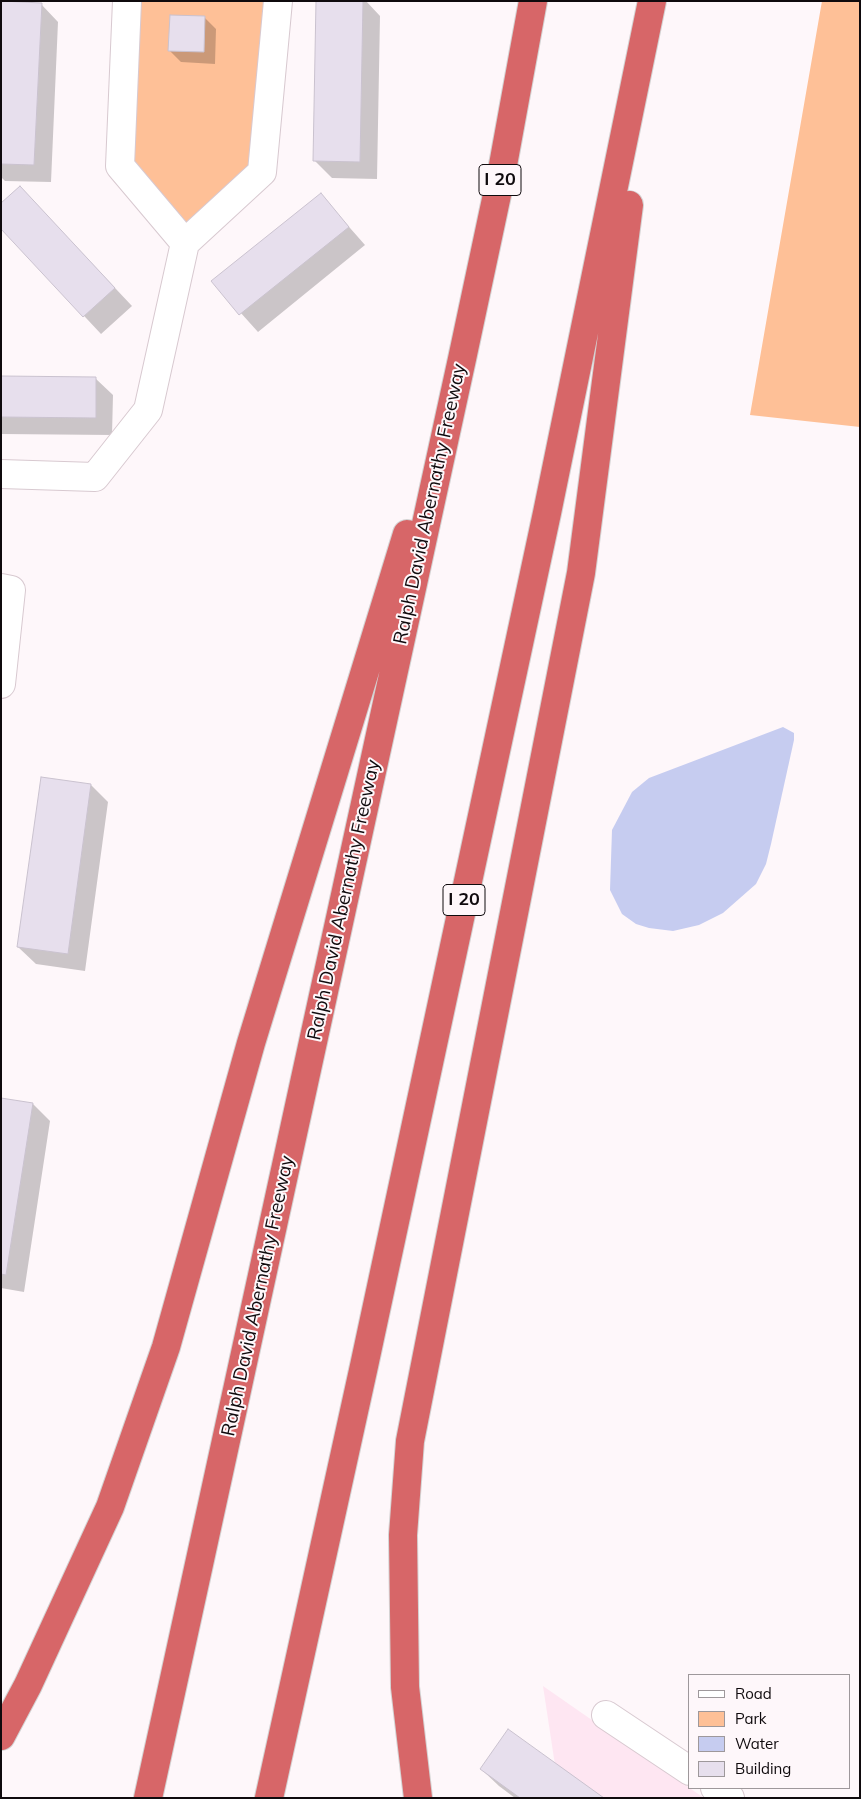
<!DOCTYPE html>
<html>
<head>
<meta charset="utf-8">
<style>
  body { margin:0 }
  #map { position:relative; width:861px; height:1799px; overflow:hidden; background:#fef7fa; font-family:Mulish,sans-serif }
  canvas { display:block }
  .frame { position:absolute; inset:0; border:2px solid #0f0a0d; pointer-events:none }
  .legend { position:absolute; left:688px; top:1674px; width:162px; height:115px; box-sizing:border-box; background:#fef7fa; border:1px solid #9e989b; margin:0; padding:6px 9px; list-style:none; font-size:15px; color:#0f0a0d }
  .legend li { display:flex; align-items:center; gap:10px; height:25px }
  .legend b { width:25px; border:1px solid #9e989b }
</style>
</head>
<body>
<div id="map">
<canvas width="861" height="1799"></canvas>
<div class="frame"></div>
<ul class="legend">
<li><b style="height:6px;background:#fff"></b>Road</li>
<li><b style="height:14px;background:#fec097"></b>Park</li>
<li><b style="height:14px;background:#c6ccf0"></b>Water</li>
<li><b style="height:14px;background:#e7dfed"></b>Building</li>
</ul>
</div>
<script>
const ctx = document.querySelector('canvas').getContext('2d');
ctx.lineJoin = 'round';
function paint(path, color) { ctx.fillStyle = color; ctx.fill(path, 'evenodd'); }
const toPath = rows => new Path2D(rows.map(r => 'M' + r).join(''));
function trace(path, color, width, dash) { ctx.strokeStyle = color; ctx.lineWidth = width; ctx.lineCap = dash ? 'butt' : 'round'; ctx.setLineDash(dash || []); ctx.stroke(path); }
function label(font, color, halo, rows, align = 'center') {
  ctx.font = font + ' Mulish,sans-serif'; ctx.lineWidth = 4; ctx.setLineDash([]); ctx.textBaseline = 'middle'; ctx.strokeStyle = halo; ctx.fillStyle = color; for (const [text, x, y, turn = 0] of rows) {
    ctx.save(); ctx.translate(x, y); ctx.rotate((+turn || 0) * Math.PI / 180); ctx.textAlign = isNaN(turn) ? turn : align; if (halo) ctx.strokeText(text, 0, 0); ctx.fillText(text, 0, 0); ctx.restore();
  }
}
paint(toPath([
  [543,1686,704,1798,560,1798]
]), '#fee6f2');
paint(toPath([
  [137,1,268,1,255,170,184,229,128,164],
  [822,1,860,1,860,427,750,415]
]), '#fec097');
paint(toPath([
  [783,727,794,733,794,740,771,844,766,864,756,884,723,913,699,925,673,931,649,928,636,924,622,914,610,890,612,830,632,792,649,778]
]), '#c6ccf0');
paint(toPath([
  [318,1,366,1,380,16,377,179,332,178,314,160],
  [1,3,41,4,58,22,51,182,5,181,1,177],
  [204,17,216,29,215,64,181,62,170,51],
  [20,187,132,306,101,334,1,227],
  [321,195,365,245,258,332,213,282],
  [1,377,95,378,113,395,112,435,1,434],
  [91,785,108,802,85,971,36,964,18,947],
  [1,1099,33,1104,50,1121,24,1292,1,1288],
  [481,1769,602,1798,515,1798,499,1786]
]), '#0003');
const building = toPath([
  [1,1,42,3,34,165,1,164,1,1],
  [316,1,363,1,360,162,313,161,316,1],
  [170,15,205,16,204,52,168,51,170,15],
  [20,186,115,288,83,317,1,229,1,203,20,186],
  [321,193,349,227,239,315,211,281,321,193],
  [1,376,96,377,96,418,1,417,1,376],
  [41,777,91,784,68,954,17,947,41,777],
  [1,1098,33,1103,6,1275,1,1274,1,1098],
  [508,1729,604,1798,520,1798,480,1769,508,1729]
]);
paint(building, '#e7dfed');
trace(building, '#cac2cf', 1);
const minor = toPath([
  [127,1,120,166,185,243],
  [1,474,95,477,148,410,185,243,262,172,278,1],
  [1,588,11,590,1,684],
  [606,1715,690,1771],
  [715,1788,730,1798]
]);
const motorway = toPath([
  [1,1736,28,1685,110,1507,166,1347,251,1043,407,534],
  [148,1798,462,359,501,176,533,1],
  [269,1798,364,1366,547,513,652,1],
  [418,1798,405,1687,403,1535,410,1441,581,573,629,205]
]);
trace(minor, '#d8c9d0', 30);
trace(motorway, '#d4d3d3', 30);
trace(minor, '#fff', 28);
trace(motorway, '#d76668', 28);
for (const [x, y, w] of [
  [500,180,42],
  [464,900,42]
]) { const box = new Path2D(); box.roundRect(x - w / 2, y - 15.5, w, 31, 4); ctx.fillStyle = '#fef7fa'; ctx.fill(box); trace(box, '#0f0a0d', 1); }
label('bold 18px', '#0f0a0d', null, [
  ["I 20",500,180],
  ["I 20",464,900]
]);
label('19px', '#0f0a0d', '#fef7fa', [
  ["Ralph David Abernathy Freeway",430,504,-78],
  ["Ralph David Abernathy Freeway",344,900,-78],
  ["Ralph David Abernathy Freeway",258,1296,-78]
]);
</script>
</body>
</html>
